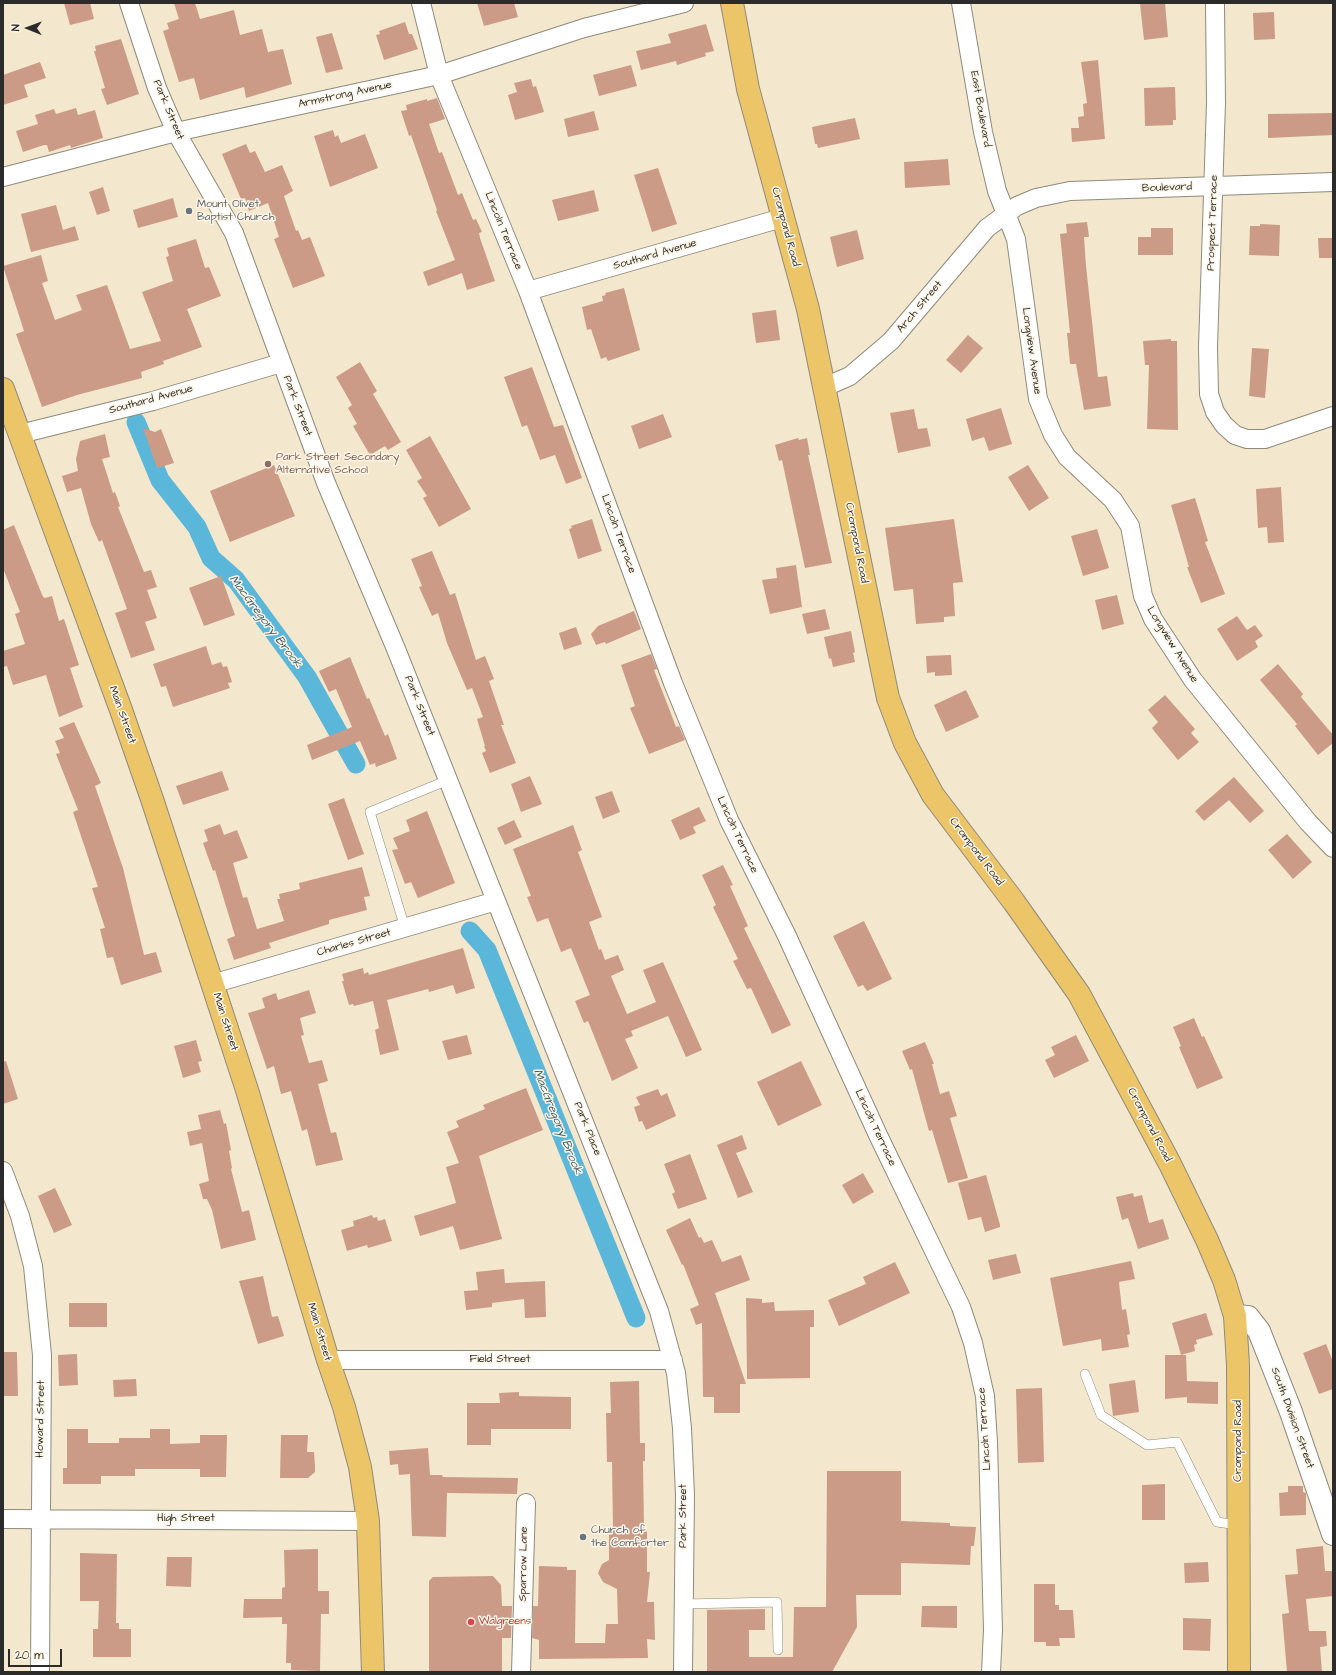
<!DOCTYPE html>
<html>
<head>
<meta charset="utf-8">
<style>
  body { margin:0 }
  #map { position:relative; width:1336px; height:1675px; overflow:hidden; background:#f3e8cd; font-family:"Architects Daughter",sans-serif }
  canvas { display:block }
  .frame { position:absolute; inset:0; border:4px solid #2b2b2b; pointer-events:none }
  .north { position:absolute; left:8px; top:8px; width:40px; height:40px; -webkit-text-stroke:3px #fcf5e5; paint-order:stroke; rotate:271deg; font-size:11px; font-weight:700; line-height:16px; text-align:center; color:#2b2b2b }
  .north::after { content:''; display:block; margin:auto; width:14px; height:18px; background:#2b2b2b; clip-path:polygon(50% 0,100% 100%,50% 72%,0 100%) }
  .scale { position:absolute; left:8px; top:1649px; width:54px; height:18px; box-sizing:border-box; border:2px solid #2b2b2b; border-top:0; padding-left:5px; font-size:12px; line-height:14px; white-space:nowrap; color:#2b2b2b; -webkit-text-stroke:3px #fcf5e5; paint-order:stroke }
</style>
</head>
<body>
<div id="map">
<canvas width="1336" height="1675"></canvas>
<div class="frame"></div>
<div class="north">N</div>
<div class="scale">20 m</div>
</div>
<script>
const ctx = document.querySelector('canvas').getContext('2d');
ctx.lineJoin = 'round';
const toPath = rows => new Path2D(rows.map(r => 'M' + r).join(''));
function trace(path, color, width, dash) { ctx.strokeStyle = color; ctx.lineWidth = width; ctx.lineCap = dash ? 'butt' : 'round'; ctx.setLineDash(dash || []); ctx.stroke(path); }
function paint(path, color) { ctx.fillStyle = color; ctx.fill(path, 'evenodd'); }
function label(font, color, halo, rows, align = 'center') {
  ctx.font = font + ' "Architects Daughter",sans-serif'; ctx.lineWidth = 3; ctx.setLineDash([]); ctx.textBaseline = 'middle'; ctx.strokeStyle = halo; ctx.fillStyle = color; for (const [text, x, y, turn = 0] of rows) {
    ctx.save(); ctx.translate(x, y); ctx.rotate((+turn || 0) * Math.PI / 180); ctx.textAlign = isNaN(turn) ? turn : align; if (halo) ctx.strokeText(text, 0, 0); ctx.fillText(text, 0, 0); ctx.restore();
  }
}
trace(toPath([
  [136,422,160,480,197,527,211,558,236,580,307,677,356,764],
  [470,931,487,950,636,1318]
]), '#5bb7d9', 19);
paint(toPath([
  [64,3,90,3,94,19,70,25],
  [174,3,195,3,200,19,234,10,240,35,262,29,268,52,283,49,292,84,246,98,244,87,200,100,194,78,179,82,163,31,169,29,167,23,179,19],
  [477,3,514,3,518,17,484,26],
  [1165,3,1168,37,1144,40,1140,4],
  [1274,12,1275,39,1254,40,1253,13],
  [405,22,409,34,412,34,418,49,384,60,376,35,380,34,379,31],
  [706,24,714,51,705,53,706,56,677,65,676,61,641,70,636,51,671,43,668,34],
  [332,33,343,69,326,73,316,37],
  [121,39,139,94,107,105,101,89,105,88,94,51,96,51,95,46],
  [1098,60,1105,139,1072,142,1071,128,1079,128,1078,117,1084,116,1083,104,1087,103,1081,62],
  [40,62,46,78,24,85,28,97,3,105,3,75],
  [631,65,637,86,599,96,593,75],
  [531,79,533,87,536,86,544,112,515,120,508,95,517,92,514,83],
  [1175,87,1176,120,1173,120,1173,125,1145,126,1144,88],
  [437,98,445,119,429,124,439,153,442,152,458,195,462,193,473,220,476,219,482,232,479,233,480,238,495,281,467,290,462,273,428,286,423,272,455,260,436,211,437,210,411,135,409,136,401,111,407,110,406,105,427,99,427,101],
  [76,108,78,115,95,110,103,138,71,148,70,145,49,152,47,145,44,145,23,152,16,131,38,124,35,115,54,109,56,114],
  [594,111,599,130,568,137,564,119],
  [1333,113,1333,135,1268,138,1268,114],
  [855,118,860,139,818,148,817,144,815,144,812,127],
  [333,130,335,137,338,135,341,143,365,134,378,168,330,187,314,136],
  [246,144,250,153,255,151,265,172,282,165,293,191,284,196,296,231,298,230,302,240,310,237,325,276,293,288,274,239,279,237,268,203,249,211,245,198,241,199,222,154],
  [948,159,950,185,905,188,904,162],
  [658,168,677,224,652,232,634,175],
  [103,187,110,211,97,215,89,192],
  [594,190,599,211,558,221,552,200],
  [173,198,178,217,138,228,133,210],
  [56,205,63,230,75,226,79,240,31,252,21,214],
  [1087,222,1089,237,1084,237,1086,266,1098,377,1107,376,1111,406,1084,410,1076,364,1070,364,1067,333,1070,333,1060,234,1067,233,1066,224],
  [1260,224,1280,225,1279,256,1249,255,1250,226,1260,226],
  [1151,228,1173,228,1173,255,1138,255,1138,237,1151,237],
  [857,230,864,259,837,267,830,237],
  [1318,238,1333,238,1333,258,1319,258],
  [196,239,205,268,209,267,221,296,187,309,202,347,163,361,164,364,141,372,142,378,77,395,42,407,16,334,24,331,3,266,41,255,48,281,42,283,55,320,82,310,76,295,107,285,130,349,161,341,142,292,173,281,166,257,169,256,167,248],
  [624,288,640,350,608,361,606,357,601,359,591,329,587,330,582,307,603,301,602,296,606,295,605,293],
  [776,310,780,340,756,343,752,313],
  [968,335,983,348,961,373,946,360],
  [1171,339,1171,341,1177,341,1178,430,1147,429,1149,365,1145,365,1143,341],
  [1252,348,1269,349,1265,398,1249,396],
  [360,362,377,391,373,394,401,442,388,450,385,446,370,455,353,426,357,424,348,408,352,405,336,377],
  [532,367,554,427,563,425,582,478,566,484,555,455,540,460,527,425,522,427,504,377],
  [1001,408,1012,444,989,451,984,437,972,441,966,419],
  [914,409,918,429,927,428,931,446,898,453,890,413],
  [663,414,672,437,639,449,631,426],
  [143,428,155,432,161,429,174,463,157,468],
  [105,434,110,457,102,459,113,493,115,492,120,506,118,507,144,572,151,570,157,587,147,590,157,618,145,622,155,650,131,658,115,613,127,609,102,540,99,542,91,524,81,488,67,492,62,476,78,471,76,459,80,441],
  [430,436,471,509,439,527,423,498,427,496,417,481,422,478,406,450],
  [798,438,799,440,807,438,810,455,808,455,832,563,805,568,782,460,779,461,775,445],
  [274,465,295,516,230,542,210,491],
  [1028,465,1049,498,1029,511,1008,477],
  [1281,487,1284,542,1268,543,1267,527,1258,528,1256,489],
  [1195,498,1208,541,1205,542,1225,594,1201,603,1187,567,1189,567,1171,505],
  [592,519,602,551,578,559,569,529,572,528,571,526],
  [954,519,963,582,953,583,955,616,944,617,944,622,916,624,913,589,894,591,885,528],
  [14,525,43,597,45,598,52,596,59,621,64,619,79,665,70,668,83,707,59,717,46,675,13,685,7,666,3,667,3,651,25,644,15,614,20,612,3,568,3,530],
  [1097,529,1109,568,1083,576,1071,536],
  [432,551,450,595,455,593,476,660,485,656,494,679,489,681,504,725,501,725,516,763,490,773,482,753,486,751,484,746,485,746,477,719,483,717,472,688,467,690,447,643,438,613,432,616,419,587,422,586,411,559],
  [796,565,802,607,770,614,762,580,777,578,776,568],
  [221,576,235,615,204,626,189,588],
  [1117,595,1124,624,1102,630,1095,600],
  [825,609,830,629,807,634,802,614],
  [634,611,641,629,606,644,605,642,596,645,591,634,598,626],
  [1237,616,1247,630,1255,625,1263,636,1255,641,1258,647,1237,661,1217,629],
  [576,627,582,644,564,650,559,633],
  [851,631,855,652,853,653,855,662,833,667,831,658,829,659,824,637],
  [206,646,212,665,221,662,223,667,227,666,232,682,228,683,230,688,173,707,166,686,161,687,153,664],
  [651,654,657,669,654,670,670,711,676,727,679,726,685,740,649,754,630,708,635,706,621,665],
  [951,655,952,675,935,676,935,672,927,673,926,656],
  [350,657,367,699,369,698,385,736,388,734,397,759,376,767,375,763,370,765,360,741,312,760,307,745,352,727,336,689,329,692,319,671],
  [1278,664,1303,694,1301,697,1333,735,1333,743,1318,755,1295,726,1297,724,1260,680],
  [966,690,979,717,946,732,934,705],
  [1165,695,1195,729,1191,733,1199,742,1178,760,1154,731,1152,728,1158,722,1148,710],
  [74,722,101,783,95,786,123,868,144,955,156,952,162,972,121,985,113,957,107,958,100,929,105,928,92,888,98,887,73,812,78,810,56,754,60,753,55,741,64,738,59,728],
  [222,771,229,790,183,805,176,786],
  [530,776,542,804,521,812,511,784],
  [1234,777,1264,811,1250,823,1229,800,1204,821,1195,811],
  [612,791,620,812,603,819,595,797],
  [344,798,364,854,348,860,328,804],
  [699,807,706,821,693,827,696,833,680,840,671,820],
  [427,811,455,883,418,898,411,882,405,884,392,850,398,849,393,838,410,831,406,820],
  [514,820,522,837,505,845,497,828],
  [220,824,224,835,237,830,248,858,233,863,243,898,247,897,257,929,284,921,277,899,280,899,279,894,300,889,299,883,362,867,370,896,364,897,367,910,329,920,329,924,269,943,271,948,234,960,227,939,235,936,215,870,213,871,203,843,208,841,204,830],
  [573,825,582,850,578,852,602,917,589,922,599,950,601,949,605,960,618,955,624,970,611,976,627,1014,656,1002,643,970,663,962,702,1050,686,1057,668,1016,631,1031,633,1036,625,1039,638,1068,612,1081,588,1021,584,1023,575,1001,590,995,571,948,561,952,548,918,537,922,527,897,531,896,513,849],
  [1287,834,1312,862,1293,879,1268,850],
  [723,865,733,885,730,886,748,926,744,928,791,1025,772,1034,751,988,747,989,733,961,738,959,713,907,716,905,702,875],
  [864,921,892,979,867,991,863,985,858,987,833,936],
  [463,948,475,988,456,994,453,985,429,992,428,989,387,1000,399,1050,380,1055,375,1030,379,1028,373,1001,354,1006,353,1004,349,1005,342,981,344,981,342,974,363,968,364,974,368,972,369,975],
  [309,990,316,1013,300,1018,304,1035,301,1036,309,1063,322,1060,328,1081,318,1084,331,1133,336,1132,343,1160,316,1166,307,1129,302,1131,291,1091,281,1094,274,1066,267,1069,248,1013,265,1008,262,998,276,993,278,1000],
  [1194,1018,1202,1037,1204,1036,1223,1078,1197,1089,1179,1047,1181,1046,1173,1027],
  [467,1035,472,1054,448,1060,442,1041],
  [1076,1035,1089,1061,1054,1078,1045,1060,1055,1055,1051,1047],
  [196,1040,202,1061,198,1062,201,1072,183,1078,174,1046],
  [925,1042,934,1064,932,1064,940,1094,949,1091,957,1116,950,1118,968,1178,948,1183,932,1130,929,1131,912,1069,910,1070,902,1051],
  [6,1061,18,1099,3,1104,3,1062],
  [801,1061,822,1105,778,1126,757,1082],
  [526,1088,543,1130,479,1156,502,1239,460,1250,453,1226,420,1236,414,1216,456,1203,446,1167,459,1163,447,1132,459,1127,456,1121,485,1109,483,1105],
  [658,1089,661,1096,667,1093,676,1116,646,1130,642,1121,639,1122,634,1107,640,1105,636,1097],
  [220,1110,224,1124,226,1123,231,1150,229,1151,232,1168,231,1169,242,1212,249,1210,256,1240,221,1249,212,1210,207,1199,203,1199,199,1184,209,1181,202,1143,190,1146,187,1132,201,1129,198,1115],
  [742,1135,747,1149,736,1153,753,1192,738,1198,717,1145],
  [690,1154,707,1199,678,1209,672,1194,675,1192,664,1164],
  [863,1173,874,1192,853,1204,842,1185],
  [986,1175,1000,1225,1000,1227,985,1232,981,1217,968,1220,958,1183],
  [55,1188,72,1225,54,1233,38,1196],
  [1133,1193,1134,1197,1142,1195,1149,1223,1163,1219,1169,1239,1138,1249,1128,1218,1122,1220,1116,1197],
  [372,1215,373,1218,377,1217,378,1221,385,1219,392,1241,368,1248,367,1245,347,1251,341,1230,354,1226,353,1221],
  [690,1218,699,1238,701,1237,704,1243,712,1240,722,1262,741,1255,750,1280,715,1293,746,1384,740,1384,740,1413,714,1413,714,1397,703,1397,702,1323,696,1325,690,1309,699,1305,683,1264,682,1265,666,1230],
  [1016,1254,1021,1273,993,1280,988,1260],
  [1131,1261,1135,1279,1119,1282,1122,1310,1126,1309,1130,1334,1127,1335,1129,1347,1102,1351,1101,1339,1063,1346,1050,1278],
  [895,1262,910,1293,839,1326,828,1300,866,1284,863,1277],
  [504,1269,505,1283,545,1281,546,1317,525,1318,524,1299,492,1303,492,1307,466,1310,464,1291,478,1290,476,1272],
  [263,1276,272,1317,278,1316,284,1336,258,1344,239,1281],
  [746,1298,762,1299,762,1303,774,1302,775,1311,814,1310,814,1327,810,1327,810,1378,747,1379],
  [69,1303,107,1303,107,1327,69,1327],
  [1206,1313,1213,1335,1196,1340,1197,1344,1194,1345,1195,1351,1181,1355,1172,1323],
  [1326,1344,1333,1362,1333,1389,1319,1394,1303,1353],
  [3,1352,17,1352,18,1396,3,1396],
  [77,1354,78,1385,59,1386,58,1355],
  [1165,1355,1186,1355,1187,1381,1218,1382,1218,1404,1187,1403,1187,1397,1165,1399],
  [136,1379,137,1396,114,1397,113,1380],
  [1135,1380,1139,1412,1113,1416,1109,1384],
  [639,1381,640,1443,645,1443,645,1461,643,1461,644,1531,647,1531,647,1572,650,1572,647,1602,654,1602,655,1640,647,1639,648,1658,539,1659,539,1640,532,1638,533,1606,538,1606,539,1566,567,1567,567,1570,576,1570,575,1643,605,1643,606,1624,618,1624,617,1589,603,1582,598,1573,602,1564,609,1560,609,1529,613,1529,612,1462,607,1462,606,1413,611,1413,610,1382],
  [1042,1388,1044,1462,1018,1463,1016,1389],
  [519,1392,519,1396,571,1397,571,1429,491,1429,491,1445,467,1445,467,1403,500,1403,499,1393],
  [67,1429,88,1429,88,1443,119,1443,119,1438,150,1438,150,1429,170,1429,170,1444,200,1443,200,1435,227,1435,226,1477,200,1477,200,1469,135,1469,135,1476,101,1476,101,1484,63,1484,63,1468,67,1468],
  [281,1435,308,1435,307,1452,314,1452,315,1466,315,1472,308,1478,280,1478],
  [428,1448,430,1475,442,1475,443,1477,518,1478,517,1494,447,1493,446,1537,412,1536,410,1474,399,1475,398,1464,390,1465,389,1451],
  [827,1471,901,1471,901,1521,950,1523,950,1526,976,1527,974,1546,971,1546,970,1565,901,1563,901,1595,856,1595,857,1627,832,1672,707,1672,707,1610,765,1609,765,1630,749,1630,749,1657,793,1657,794,1607,826,1607],
  [1165,1484,1165,1520,1142,1520,1142,1485],
  [1288,1486,1303,1486,1303,1492,1306,1493,1306,1515,1280,1516,1279,1493,1288,1492],
  [1323,1546,1325,1571,1333,1571,1333,1596,1306,1599,1309,1631,1326,1631,1327,1646,1320,1647,1322,1672,1287,1672,1282,1614,1289,1613,1285,1575,1298,1574,1296,1549],
  [318,1549,318,1591,329,1591,329,1614,321,1614,320,1671,291,1670,291,1663,286,1663,287,1624,282,1624,282,1617,243,1618,244,1599,282,1599,282,1588,285,1587,284,1550],
  [80,1553,117,1554,116,1623,119,1623,119,1629,131,1629,131,1657,93,1657,93,1629,98,1629,99,1601,80,1601],
  [167,1557,192,1557,191,1587,166,1586],
  [1208,1562,1209,1582,1185,1583,1184,1563],
  [493,1576,501,1585,502,1606,512,1606,511,1638,502,1638,502,1672,429,1672,429,1581,433,1577],
  [1034,1584,1055,1584,1055,1605,1059,1605,1059,1610,1073,1610,1075,1638,1059,1638,1060,1646,1046,1646,1046,1642,1034,1642],
  [922,1606,957,1606,957,1628,921,1627],
  [1183,1618,1211,1619,1210,1651,1183,1650]
]), '#cb9b87');
const service = toPath([
  [405,928,370,812,448,780],
  [1085,1374,1101,1415,1147,1445,1177,1442,1217,1522,1238,1525],
  [684,1604,777,1602,778,1650]
]);
const minor = toPath([
  [129,3,157,88,176,132,234,233,326,483,396,649,659,1311,676,1373,682,1428,685,1495,683,1672],
  [421,3,439,75,528,291,673,683,729,820,786,934,878,1135,961,1307,973,1343,985,1396,988,1442,993,1630,991,1672],
  [961,3,983,132,997,191,1016,239,1038,399,1053,435,1067,457,1113,500,1130,526,1143,596,1153,619,1193,680,1308,822,1333,848],
  [1215,3,1216,103,1208,347,1209,394,1215,412,1224,425,1235,435,1247,439,1265,439,1333,416],
  [3,177,176,132,439,75,584,28,684,3],
  [528,291,782,218],
  [825,387,850,376,891,341,987,228,1017,206,1036,198,1070,191,1333,182],
  [20,434,153,401,281,363],
  [212,984,496,901],
  [3,1171,20,1216,33,1266,42,1355,40,1672],
  [328,1360,673,1360],
  [3,1519,368,1521],
  [521,1672,526,1503]
]);
const tertiary = toPath([
  [1235,1316,1248,1317,1259,1331,1291,1412,1333,1534]
]);
const primary = toPath([
  [732,3,748,89,808,309,888,698,905,743,933,795,1014,902,1079,994,1170,1164,1207,1240,1224,1280,1235,1316,1238,1365,1239,1672],
  [3,389,121,710,152,799,247,1090,328,1360,344,1407,360,1467,368,1521,373,1672]
]);
trace(service, '#8f8a7c', 10);
trace(minor, '#8f8a7c', 20);
trace(tertiary, '#8f8a7c', 24);
trace(primary, '#8f8a7c', 24);
trace(service, '#fff', 9);
trace(minor, '#fff', 18);
trace(tertiary, '#fff', 22);
trace(primary, '#edc569', 22);
for (const [x, y, r, color] of [
  [189,211,4,"#6b7280"],
  [268,464,4,"#8d6e63"],
  [583,1537,4,"#6b7280"],
  [471,1622,4,"#e0444e"]
]) { const dot = new Path2D(); dot.arc(x, y, r, 0, 2 * Math.PI); ctx.fillStyle = color; ctx.fill(dot); trace(dot, '#fcf5e5', 1.5); }
label('11px', '#2b2b2b', '#fcf5e5', [
  ["Armstrong Avenue",345,95,-12],
  ["East Boulevard",980,109,80],
  ["Park Street",168,110,67],
  ["Boulevard",1167,188,-2],
  ["Prospect Terrace",1213,223,-88],
  ["Crompond Road",785,227,75],
  ["Lincoln Terrace",503,231,68],
  ["Southard Avenue",655,255,-16],
  ["Arch Street",920,307,-50],
  ["Longview Avenue",1031,351,82],
  ["Southard Avenue",151,400,-15],
  ["Park Street",297,406,69],
  ["Lincoln Terrace",618,534,70],
  ["Crompond Road",856,543,79],
  ["Longview Avenue",1172,645,58],
  ["Park Street",419,706,68],
  ["Main Street",122,715,70],
  ["Lincoln Terrace",737,835,65],
  ["Crompond Road",976,852,53],
  ["Charles Street",354,943,-16],
  ["Main Street",225,1022,72],
  ["Crompond Road",1149,1125,62],
  ["Lincoln Terrace",875,1128,65],
  ["Park Place",587,1129,68],
  ["Main Street",319,1332,73],
  ["Field Street",500,1360],
  ["South Division Street",1292,1418,70],
  ["Howard Street",41,1419,-89],
  ["Lincoln Terrace",985,1429,-94],
  ["Crompond Road",1239,1441,-90],
  ["Park Street",684,1516,-90],
  ["High Street",186,1519],
  ["Sparrow Lane",524,1564,-89]
]);
label('11px', '#5b616d', '#fcf5e5', [
  ["Mount Olivet",197,205],
  ["Baptist Church",197,218],
  ["Church of",591,1531],
  ["the Comforter",591,1544]
], 'left');
label('11px', '#785e54', '#fcf5e5', [
  ["Park Street Secondary",276,458],
  ["Alternative School",276,471]
], 'left');
label('11px', '#be3a42', '#fcf5e5', [
  ["Walgreens",479,1622]
], 'left');
label('italic 12px', '#3c5c68', '#fcf5e5', [
  ["MacGregory Brook",265,622,53],
  ["MacGregory Brook",557,1122,68]
]);
</script>
</body>
</html>
